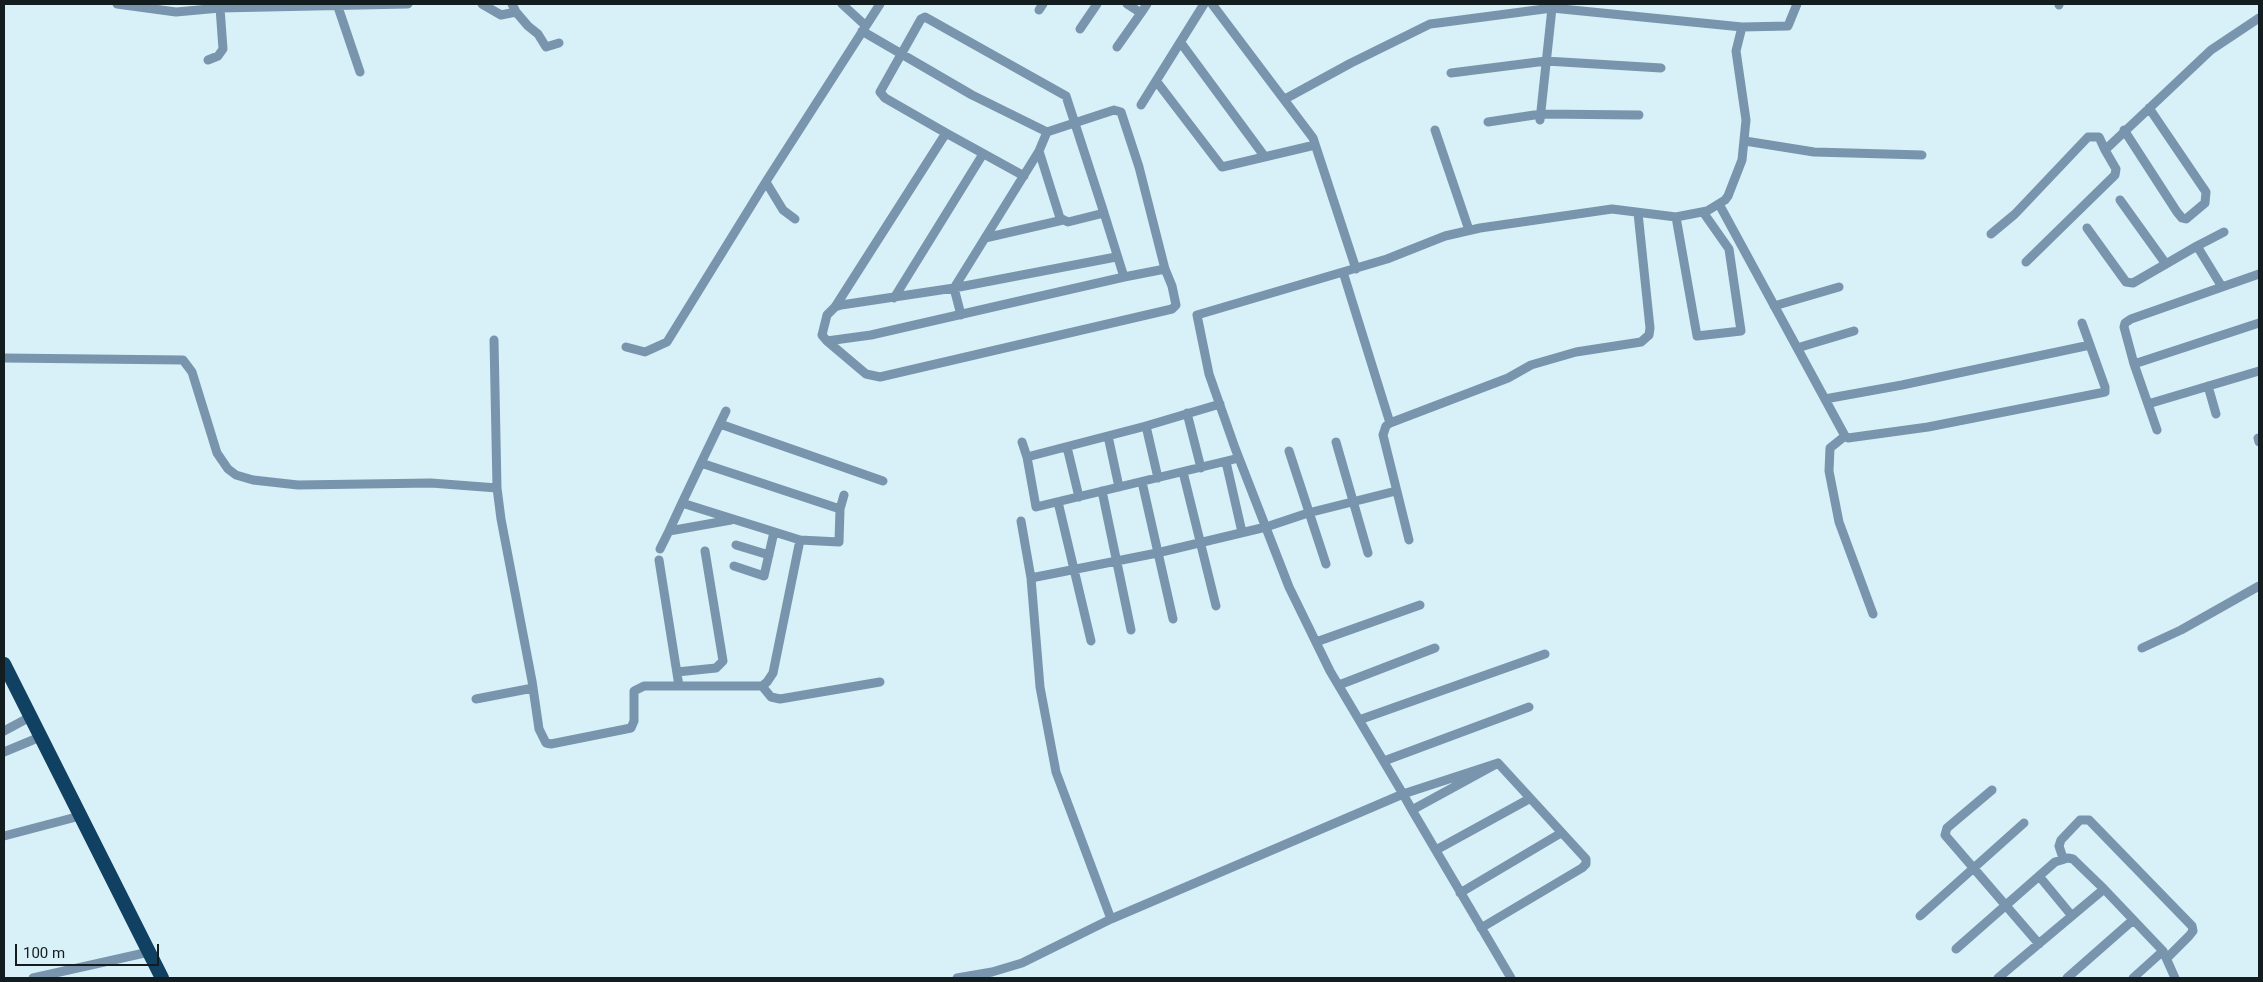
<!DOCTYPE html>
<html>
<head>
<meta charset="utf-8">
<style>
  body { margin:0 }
  #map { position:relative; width:2263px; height:982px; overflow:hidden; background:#d8f0f7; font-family:Roboto,sans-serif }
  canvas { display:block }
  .frame { position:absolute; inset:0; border:5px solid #131c1e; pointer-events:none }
  .scale { position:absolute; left:15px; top:944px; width:144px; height:22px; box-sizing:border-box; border:2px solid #131c1e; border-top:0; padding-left:6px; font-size:15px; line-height:18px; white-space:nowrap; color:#131c1e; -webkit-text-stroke:4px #d8f0f7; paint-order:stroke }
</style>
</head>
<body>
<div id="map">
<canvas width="2263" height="982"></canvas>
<div class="frame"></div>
<div class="scale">100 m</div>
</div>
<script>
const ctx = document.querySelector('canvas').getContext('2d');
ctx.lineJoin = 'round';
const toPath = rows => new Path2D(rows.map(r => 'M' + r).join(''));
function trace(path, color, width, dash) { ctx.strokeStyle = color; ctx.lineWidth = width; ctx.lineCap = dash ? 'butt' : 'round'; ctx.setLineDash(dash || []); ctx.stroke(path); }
trace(toPath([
  [117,4,176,12,220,8,408,4],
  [482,4,501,15,516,12],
  [512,4,516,12,528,26,538,34,546,47,559,43],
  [842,4,866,26],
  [1127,4,1141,13,1147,4],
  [1212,4,1313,138,1356,269],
  [2059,5,2059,4],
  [338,7,360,72],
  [1039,10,1043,4],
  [1080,29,1097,4],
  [1181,43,1265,157],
  [1117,47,1141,13],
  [208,60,218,56,223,49,220,8],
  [1451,73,1546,61,1661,68],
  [1157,82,1222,167,1315,145],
  [1285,99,1351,63,1430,24,1438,23,1552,8,1742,27,1788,26,1797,4],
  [1141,105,1204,4],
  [1540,120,1552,8,1550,4],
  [1488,122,1541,114,1639,115],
  [1435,130,1469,230],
  [2124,130,2177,212,2182,218,2186,219,2205,203,2206,192,2149,108],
  [1047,132,1114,110,1121,112,1139,167,1165,269],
  [946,133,1024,176],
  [1745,141,1814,152,1922,155],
  [766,182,783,210,795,219],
  [2120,200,2166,264],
  [1719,204,1845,436,1848,438,1928,427,2105,392,2105,387,2082,323],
  [1676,217,1697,336,1741,331,1729,249,1703,212],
  [2087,228,2126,282,2133,283,2197,246,2222,287],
  [1991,234,2015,214,2088,137,2099,137,2105,150,2211,50,2259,18],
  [985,238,1063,220],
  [2197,246,2224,232],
  [1116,257,954,288,841,305,835,307,827,315,822,335,827,341,871,335,1124,277],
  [2026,262,2115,175,2116,169,2105,150],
  [1343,272,1390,423,1508,378,1531,365,1576,352,1641,342,1649,335,1650,328,1638,213],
  [894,298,983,154],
  [1774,306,1839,287],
  [835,307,946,133,885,98,880,92,921,19,925,17,1066,96,1104,213],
  [961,315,954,288,1039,151],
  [494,340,497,488],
  [827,341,866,374,880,377,1172,309,1176,305,1172,286,1165,269,1124,277,1104,213,1068,222,1060,218,1039,151,1047,132,972,95,862,31],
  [626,347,645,352,667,342,767,180,880,4],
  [1797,348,1854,331],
  [4,358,183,360,192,372,217,453,228,469,236,475,253,480,298,485,431,483,497,488,501,519,532,681,539,729,546,743,551,744,631,728,634,721,634,691,644,686,762,686,767,682,773,673,800,540],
  [2134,364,2259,323],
  [2208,386,2216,414],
  [1825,399,1902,385,2090,345],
  [1220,404,1146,426,1027,457,1036,507,1239,458],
  [2148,404,2259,371],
  [1187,413,1201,468],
  [1390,423,1386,426,1383,435,1409,540],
  [720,424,883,481],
  [1146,426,1158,478],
  [2157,430,2134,364,2124,327,2125,323,2131,319,2259,274],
  [1108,436,1119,487],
  [1845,436,1830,448,1829,471,1839,522,1873,614],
  [2258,438,2259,442],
  [1022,442,1027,457],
  [1336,442,1368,553],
  [1067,447,1079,497],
  [1289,451,1326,564],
  [1226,462,1242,532],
  [701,463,726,411],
  [1183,472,1216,606],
  [1142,482,1173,619],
  [1102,491,1131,630],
  [1058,502,1091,641],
  [840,509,844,495],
  [1021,521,1031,578,1157,553,1266,527,1308,513,1396,491],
  [669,531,731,520],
  [736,545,769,555],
  [660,549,669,531,682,503,701,463,840,509,839,542,800,540,682,503],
  [659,560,679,686],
  [734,566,764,576,774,532],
  [1031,578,1040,687,1056,772,1111,919],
  [1316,642,1420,605],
  [2142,648,2181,630,2259,586],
  [677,672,716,668,723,661,705,551],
  [1339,685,1435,648],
  [762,686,771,697,780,699,880,682],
  [476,699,533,688],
  [1359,720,1545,654],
  [4,731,30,717],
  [4,752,40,737],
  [1384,761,1529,707],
  [1992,790,1947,828,1945,835,2039,944],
  [1412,810,1498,763,1403,794,1412,810,1511,978],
  [4,836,80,816],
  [1436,850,1529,799],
  [2063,858,2059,846,2061,840,2080,820,2089,820,2192,926,2193,931,2189,936,2167,958],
  [2039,876,2072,916],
  [1460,893,1561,833],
  [1920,916,2024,823],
  [1481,928,1582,868,1586,864,1586,859,1498,763],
  [1956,949,2055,862,2068,858,2073,859,2104,889,2163,951,2175,978],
  [33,978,149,952],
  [957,978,992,972,1022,963,1111,919,1403,794,1330,671,1289,587,1235,448,1209,374,1197,315,1387,259,1445,236,1480,228,1612,209,1676,217,1707,211,1725,200,1728,196,1742,160,1746,120,1736,51,1742,27],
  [1998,978,2104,889],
  [2067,978,2133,920],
  [2133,978,2163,951]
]), '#7995ad', 9);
trace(toPath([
  [4,664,162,978]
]), '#104062', 14);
</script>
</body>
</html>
